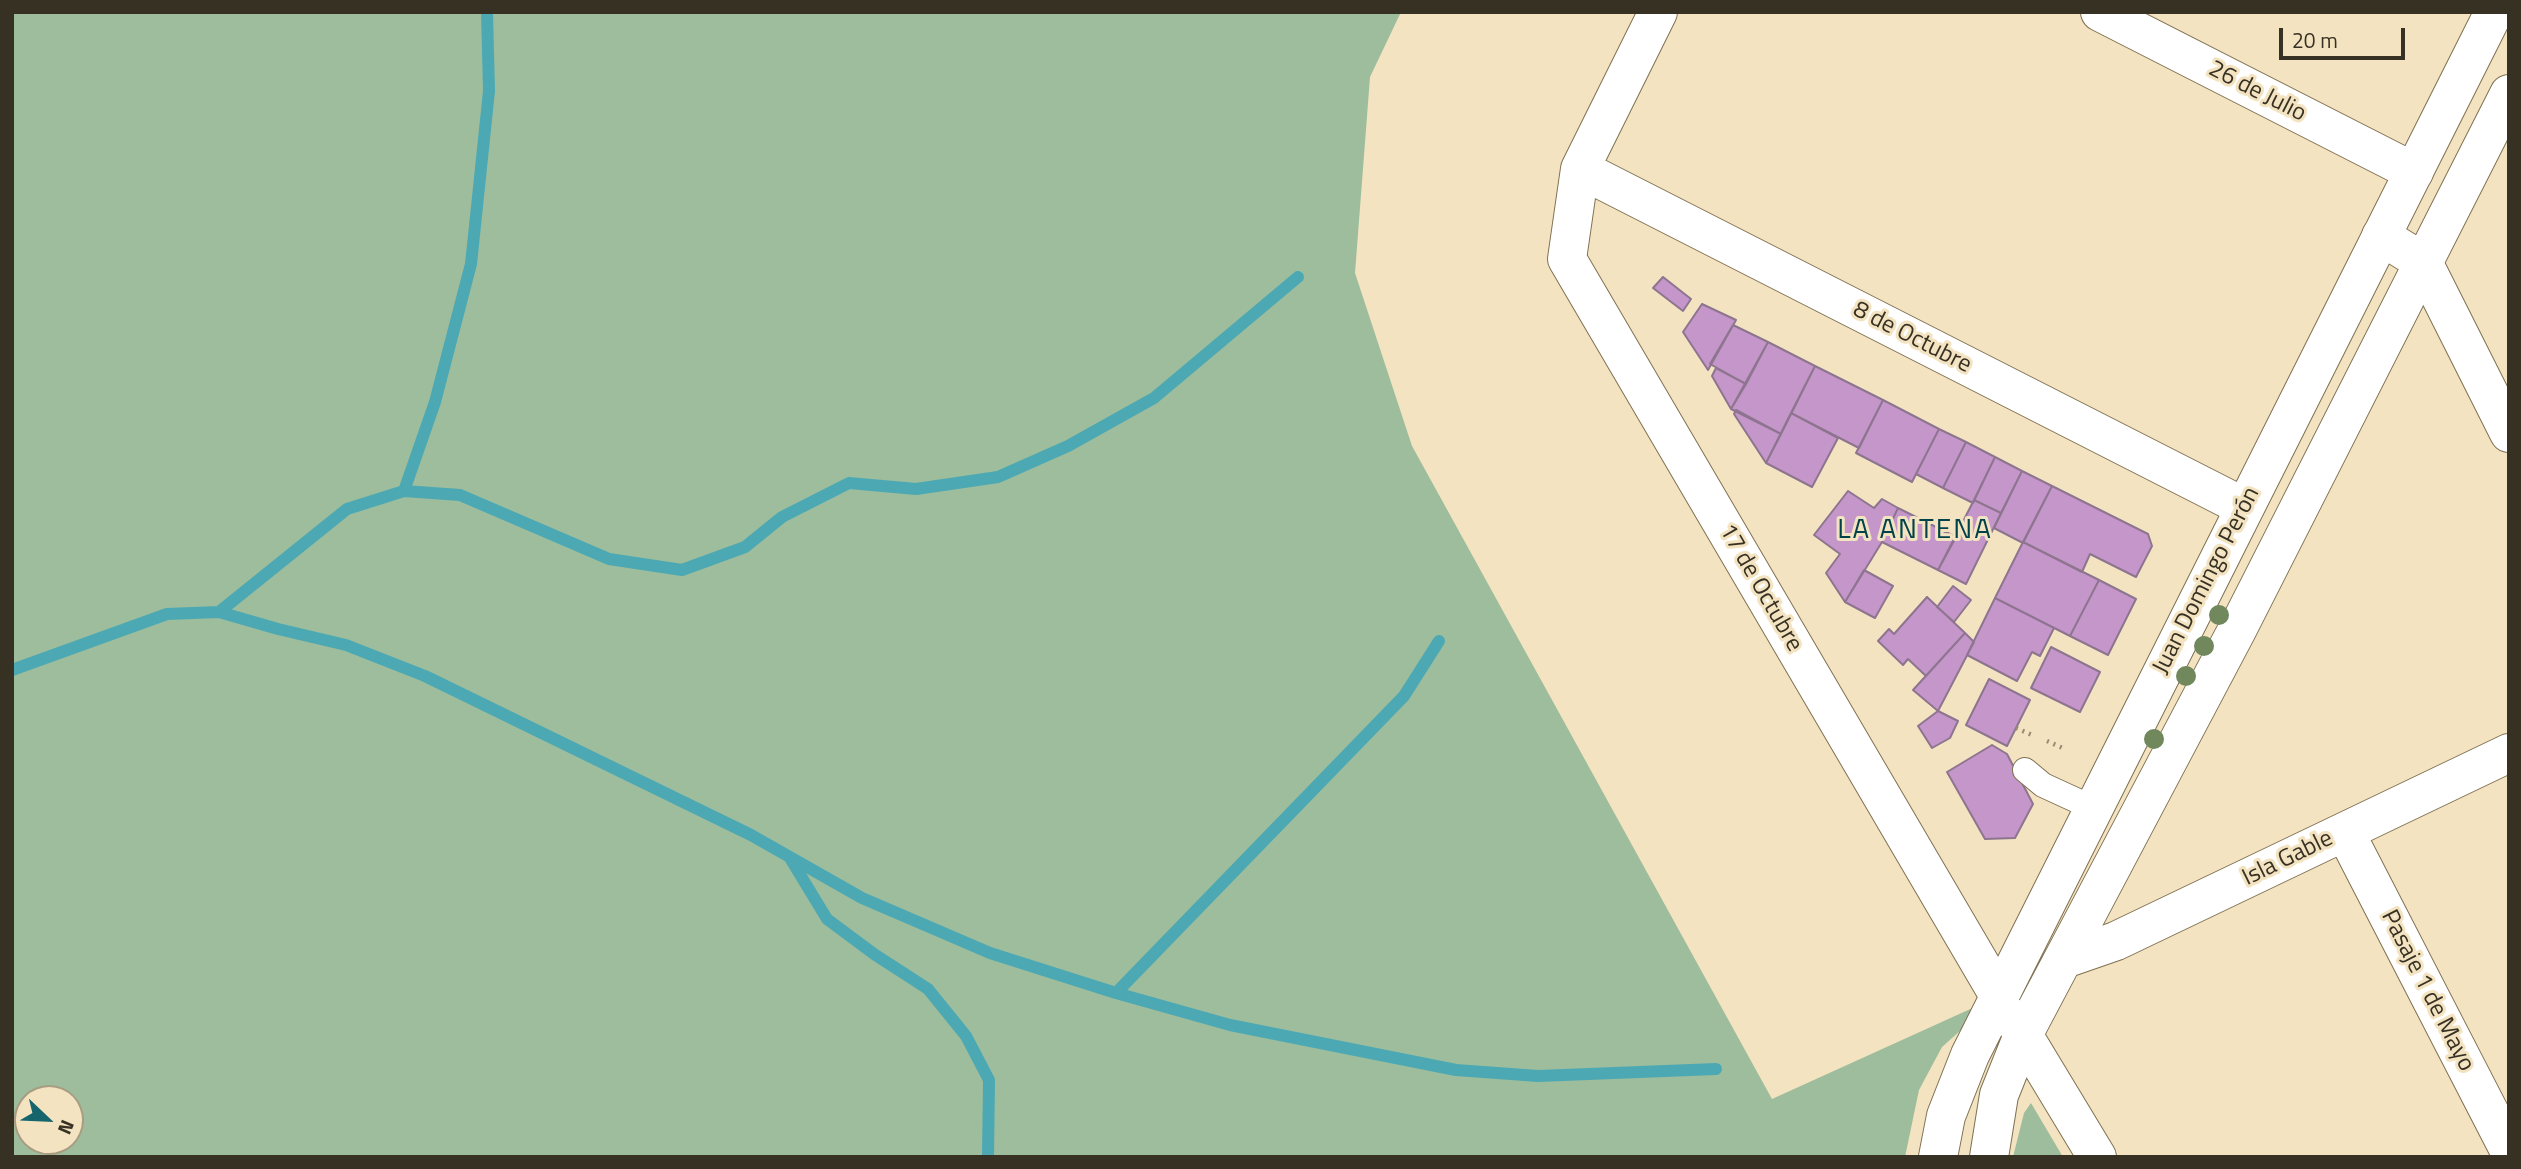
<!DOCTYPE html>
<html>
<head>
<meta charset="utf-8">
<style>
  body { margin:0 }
  #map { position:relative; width:2521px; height:1169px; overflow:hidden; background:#f3e3c0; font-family:"Titillium Web",sans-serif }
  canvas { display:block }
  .frame { position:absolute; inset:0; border:14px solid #373124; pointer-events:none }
  .north { position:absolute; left:14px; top:1085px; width:70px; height:70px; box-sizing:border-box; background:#f3e3c0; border:2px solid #a89c82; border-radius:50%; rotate:113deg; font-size:19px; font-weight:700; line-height:28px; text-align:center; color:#373124 }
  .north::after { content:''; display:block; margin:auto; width:24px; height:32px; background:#16646c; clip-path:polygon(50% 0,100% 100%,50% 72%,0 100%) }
  .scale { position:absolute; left:2279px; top:28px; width:126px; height:32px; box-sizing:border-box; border:4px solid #373124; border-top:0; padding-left:9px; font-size:21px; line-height:24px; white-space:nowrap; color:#373124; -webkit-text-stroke:5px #f3e3c0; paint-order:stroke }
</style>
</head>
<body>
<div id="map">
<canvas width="2521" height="1169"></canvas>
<div class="frame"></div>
<div class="north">N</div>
<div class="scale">20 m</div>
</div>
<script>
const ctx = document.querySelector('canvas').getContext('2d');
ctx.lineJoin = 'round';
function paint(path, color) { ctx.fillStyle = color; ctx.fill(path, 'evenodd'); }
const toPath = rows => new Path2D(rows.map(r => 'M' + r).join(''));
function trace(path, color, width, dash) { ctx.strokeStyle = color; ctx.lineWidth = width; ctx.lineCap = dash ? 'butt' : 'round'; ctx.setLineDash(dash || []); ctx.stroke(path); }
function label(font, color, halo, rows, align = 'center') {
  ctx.font = font + ' "Titillium Web",sans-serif'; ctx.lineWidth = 6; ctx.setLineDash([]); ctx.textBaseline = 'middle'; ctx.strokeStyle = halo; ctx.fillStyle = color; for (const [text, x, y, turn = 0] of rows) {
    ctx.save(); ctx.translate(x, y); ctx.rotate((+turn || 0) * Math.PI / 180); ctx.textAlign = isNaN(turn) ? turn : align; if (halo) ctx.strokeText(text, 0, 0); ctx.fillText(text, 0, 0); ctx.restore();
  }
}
paint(toPath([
  [12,12,1401,12,1370,77,1355,273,1412,446,1772,1099,1999,996,1942,1047,1919,1090,1905,1157,12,1157],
  [28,1099,70,1099,70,1141,28,1141],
  [2031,1103,2063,1157,2013,1157,2024,1113]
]), '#9ebd9d');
trace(toPath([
  [404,491,435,402,471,264,489,91,487,12],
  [219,612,347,509,404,491,460,495,609,559,682,570,745,547,782,517,849,483,916,489,998,477,1068,446,1154,398,1298,277],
  [12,670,167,614,219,612,278,629,346,645,425,676,751,835,862,898,990,953,1116,993,1230,1025,1456,1070,1538,1076,1716,1069],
  [790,858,827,919,874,954,928,989,966,1036,989,1080,988,1157],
  [1116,993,1404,696,1439,641]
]), '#4ca9b4', 12);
const building = toPath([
  [1663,277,1691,299,1683,311,1653,288,1663,277],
  [1702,304,1736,320,1708,370,1683,332,1702,304],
  [1733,325,1768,342,1746,384,1710,364,1733,325],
  [1768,342,1815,366,1781,434,1731,409,1768,342],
  [1815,366,1883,400,1859,448,1791,413,1815,366],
  [1716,368,1746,384,1731,409,1712,376,1716,368],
  [1883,400,1939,429,1912,482,1856,453,1883,400],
  [1736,410,1781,434,1766,463,1734,414,1736,410],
  [1791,413,1838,438,1812,487,1766,463,1791,413],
  [1939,429,1966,442,1943,488,1916,474,1939,429],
  [1966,442,1995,457,1973,503,1943,488,1966,442],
  [1995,457,2022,471,2001,513,1974,500,1995,457],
  [2022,471,2052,486,2023,543,1994,528,2022,471],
  [2052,486,2148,534,2152,546,2136,577,2090,554,2082,572,2023,542,2052,486],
  [1848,491,1874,508,1882,499,1898,508,1882,542,1845,602,1826,573,1840,554,1814,535,1848,491],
  [1974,500,2001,513,1966,584,1938,570,1974,500],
  [1898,508,1956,537,1938,570,1882,542,1898,508],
  [2023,542,2099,580,2070,636,1995,598,2023,542],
  [1864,570,1893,586,1875,618,1845,602,1864,570],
  [2099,580,2136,599,2108,655,2070,636,2099,580],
  [1953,586,1971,600,1954,622,1937,607,1953,586],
  [1927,597,1965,633,1926,676,1908,659,1903,665,1878,641,1889,629,1894,634,1927,597],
  [1995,598,2054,628,2040,656,2032,652,2017,681,1967,655,1995,598],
  [1965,633,1974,642,1938,711,1913,690,1965,633],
  [2051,647,2100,672,2080,712,2031,688,2051,647],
  [1989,679,2030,700,2007,746,1966,725,1989,679],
  [1938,711,1958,721,1950,738,1932,748,1918,726,1938,711],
  [1992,745,2007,754,2033,804,2015,838,1985,839,1947,772,1992,745]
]);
paint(building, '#c596c9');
trace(building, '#8d758f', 2);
const lane = toPath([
  [2025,770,2043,785,2093,808]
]);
const street = toPath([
  [1658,12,1580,169,1567,259,1999,996],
  [2100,12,2414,172],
  [1580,169,2244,507],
  [2381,236,2423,262,2509,433],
  [2345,832,2509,1150],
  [2064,959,2116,941,2509,753]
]);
const secondary = toPath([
  [2013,1018,2097,1157],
  [1938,1157,1946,1116,1970,1055,2494,12],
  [1989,1157,1999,1095,2023,1035,2237,630,2509,94]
]);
trace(lane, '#7f7152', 26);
trace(street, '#7f7152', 40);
trace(secondary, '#7f7152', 40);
trace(toPath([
  [2016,728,2032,735],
  [2047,741,2065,749]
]), '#988c74', 4.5, [2, 5]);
trace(lane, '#fff', 24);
trace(street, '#fff', 38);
trace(secondary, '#fff', 38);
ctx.fillStyle = '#71875c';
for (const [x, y] of [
  [2219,615],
  [2204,646],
  [2186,676],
  [2154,739]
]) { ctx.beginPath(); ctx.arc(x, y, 10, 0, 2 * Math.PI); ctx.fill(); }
label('24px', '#373124', '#f3e3c0', [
  ["26 de Julio",2257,92,27],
  ["8 de Octubre",1912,338,27],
  ["Juan Domingo Perón",2207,581,-63],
  ["17 de Octubre",1760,588,60],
  ["Isla Gable",2288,859,-26],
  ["Pasaje 1 de Mayo",2427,991,63]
]);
ctx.letterSpacing = '2px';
label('28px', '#004249', '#f3e3c0', [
  ["LA ANTENA",1915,531]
]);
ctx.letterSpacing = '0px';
</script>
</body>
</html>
